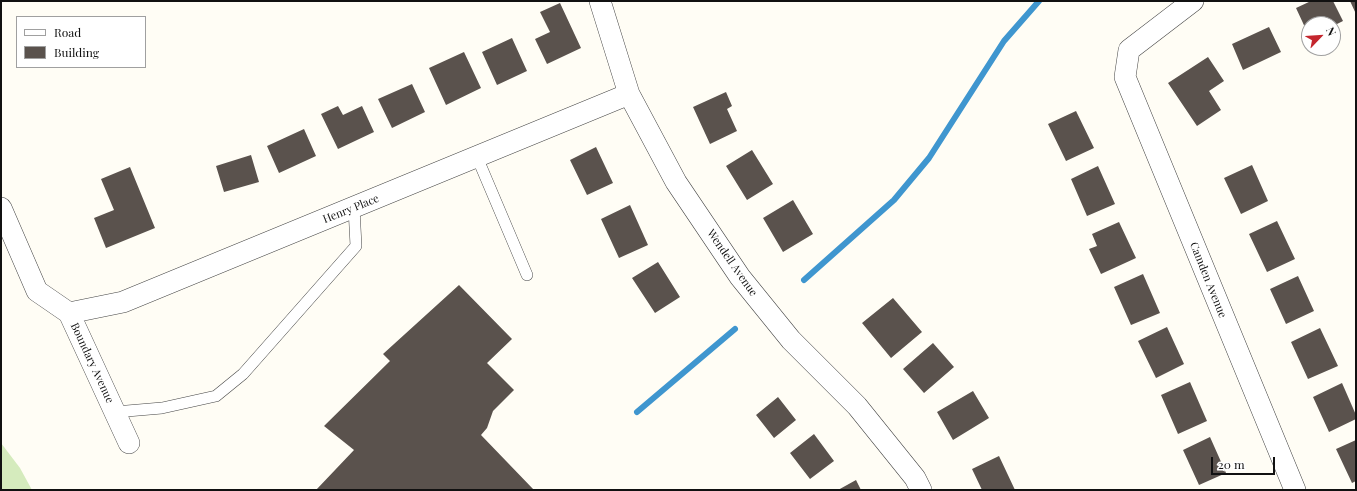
<!DOCTYPE html>
<html>
<head>
<meta charset="utf-8">
<style>
  body { margin:0 }
  #map { position:relative; width:1357px; height:491px; overflow:hidden; background:#fffdf5; font-family:"Playfair Display",serif }
  canvas { display:block }
  .frame { position:absolute; inset:0; border:2px solid #111; pointer-events:none }
  .legend { position:absolute; left:16px; top:16px; width:130px; height:52px; box-sizing:border-box; background:#fff; border:1px solid #a0a0a0; margin:0; padding:5px 7px; list-style:none; font-size:12px; color:#111 }
  .legend li { display:flex; align-items:center; gap:8px; height:20px }
  .legend b { width:20px; border:1px solid #a0a0a0 }
  .north { position:absolute; left:1301px; top:16px; width:40px; height:40px; box-sizing:border-box; background:#fff; border:1px solid #a0a0a0; border-radius:50%; rotate:65deg; font-size:11px; font-weight:700; line-height:16px; text-align:center; color:#111 }
  .north::after { content:''; display:block; margin:auto; width:14px; height:18px; background:#c4262e; clip-path:polygon(50% 0,100% 100%,50% 72%,0 100%) }
  .scale { position:absolute; left:1211px; top:457px; width:64px; height:18px; box-sizing:border-box; border:2px solid #111; border-top:0; padding-left:5px; font-size:12px; line-height:14px; white-space:nowrap; color:#111; -webkit-text-stroke:3px #fff; paint-order:stroke }
</style>
</head>
<body>
<div id="map">
<canvas width="1357" height="491"></canvas>
<div class="frame"></div>
<ul class="legend">
<li><b style="height:5px;background:#fff"></b>Road</li>
<li><b style="height:11px;background:#5a524d"></b>Building</li>
</ul>
<div class="north">N</div>
<div class="scale">20 m</div>
</div>
<script>
const ctx = document.querySelector('canvas').getContext('2d');
ctx.lineJoin = 'round';
function paint(path, color) { ctx.fillStyle = color; ctx.fill(path, 'evenodd'); }
const toPath = rows => new Path2D(rows.map(r => 'M' + r).join(''));
function trace(path, color, width, dash) { ctx.strokeStyle = color; ctx.lineWidth = width; ctx.lineCap = dash ? 'butt' : 'round'; ctx.setLineDash(dash || []); ctx.stroke(path); }
function label(font, color, halo, rows, align = 'center') {
  ctx.font = font + ' "Playfair Display",serif'; ctx.lineWidth = 4; ctx.setLineDash([]); ctx.textBaseline = 'middle'; ctx.strokeStyle = halo; ctx.fillStyle = color; for (const [text, x, y, turn = 0] of rows) {
    ctx.save(); ctx.translate(x, y); ctx.rotate((+turn || 0) * Math.PI / 180); ctx.textAlign = isNaN(turn) ? turn : align; if (halo) ctx.strokeText(text, 0, 0); ctx.fillText(text, 0, 0); ctx.restore();
  }
}
paint(toPath([
  [1,443,20,468,32,490,1,490]
]), '#d5ebbd');
trace(toPath([
  [804,280,894,200,929,158,1004,41,1039,1],
  [637,412,735,329]
]), '#3f96cf', 6);
paint(toPath([
  [1311,1,1333,1,1343,21,1333,26,1333,24,1309,24,1309,36,1296,8],
  [1350,1,1356,1,1356,14],
  [560,3,581,48,547,64,535,39,550,32,540,12],
  [1269,27,1281,52,1243,70,1232,44],
  [512,38,527,71,497,85,482,52],
  [464,52,481,88,446,105,429,68],
  [1208,57,1224,81,1209,91,1221,110,1197,126,1168,83],
  [412,84,425,112,392,128,378,99],
  [726,92,732,106,727,109,737,131,710,144,693,107],
  [338,106,343,115,362,106,374,132,338,149,321,114],
  [1076,111,1094,148,1066,161,1048,124],
  [304,129,316,156,279,173,267,146],
  [596,147,613,183,587,195,570,160],
  [752,150,773,184,747,200,726,166],
  [251,155,259,182,224,192,216,166],
  [1252,165,1268,201,1241,214,1224,178],
  [1098,166,1115,204,1087,216,1071,179],
  [130,167,155,228,106,248,94,218,114,210,101,179],
  [793,200,813,234,783,252,763,218],
  [630,205,648,245,619,258,601,219],
  [1277,221,1295,259,1267,272,1249,234],
  [1119,222,1136,258,1101,274,1089,249,1097,246,1092,234],
  [658,262,680,297,655,313,632,278],
  [1143,274,1160,313,1131,325,1114,287],
  [1298,276,1314,311,1286,324,1270,289],
  [459,285,512,339,487,363,514,390,493,411,487,428,481,435,534,490,316,490,354,450,324,426,390,361,383,354],
  [893,298,922,332,891,358,862,323],
  [1167,327,1184,364,1156,378,1138,341],
  [1320,328,1338,366,1308,379,1291,342],
  [933,343,954,367,924,393,903,369],
  [1190,382,1207,421,1178,434,1161,395],
  [1342,383,1356,415,1356,419,1329,432,1313,397],
  [973,391,989,418,953,440,937,412],
  [778,397,796,420,774,438,756,415],
  [814,434,834,461,810,479,790,453],
  [1210,437,1226,473,1199,485,1183,450],
  [1356,440,1356,481,1352,483,1336,449],
  [999,456,1015,490,982,490,972,469],
  [856,480,861,490,838,490]
]), '#5a524d');
const lane = toPath([
  [477,157,527,275],
  [115,412,162,408,216,396,243,374,356,246,354,208]
]);
const street = toPath([
  [600,1,629,94,676,182,740,277,791,340,857,406,915,478,921,490],
  [1193,1,1129,50,1125,77,1295,490],
  [1,208,37,291,69,313,129,443],
  [69,313,123,302,629,94]
]);
trace(lane, '#444', 12);
trace(street, '#444', 22);
trace(lane, '#fff', 11);
trace(street, '#fff', 21);
label('11px', '#111', '#fff', [
  ["Henry Place",351,209,-22],
  ["Wendell Avenue",732,263,55],
  ["Camden Avenue",1208,280,68],
  ["Boundary Avenue",92,363,65]
]);
</script>
</body>
</html>
